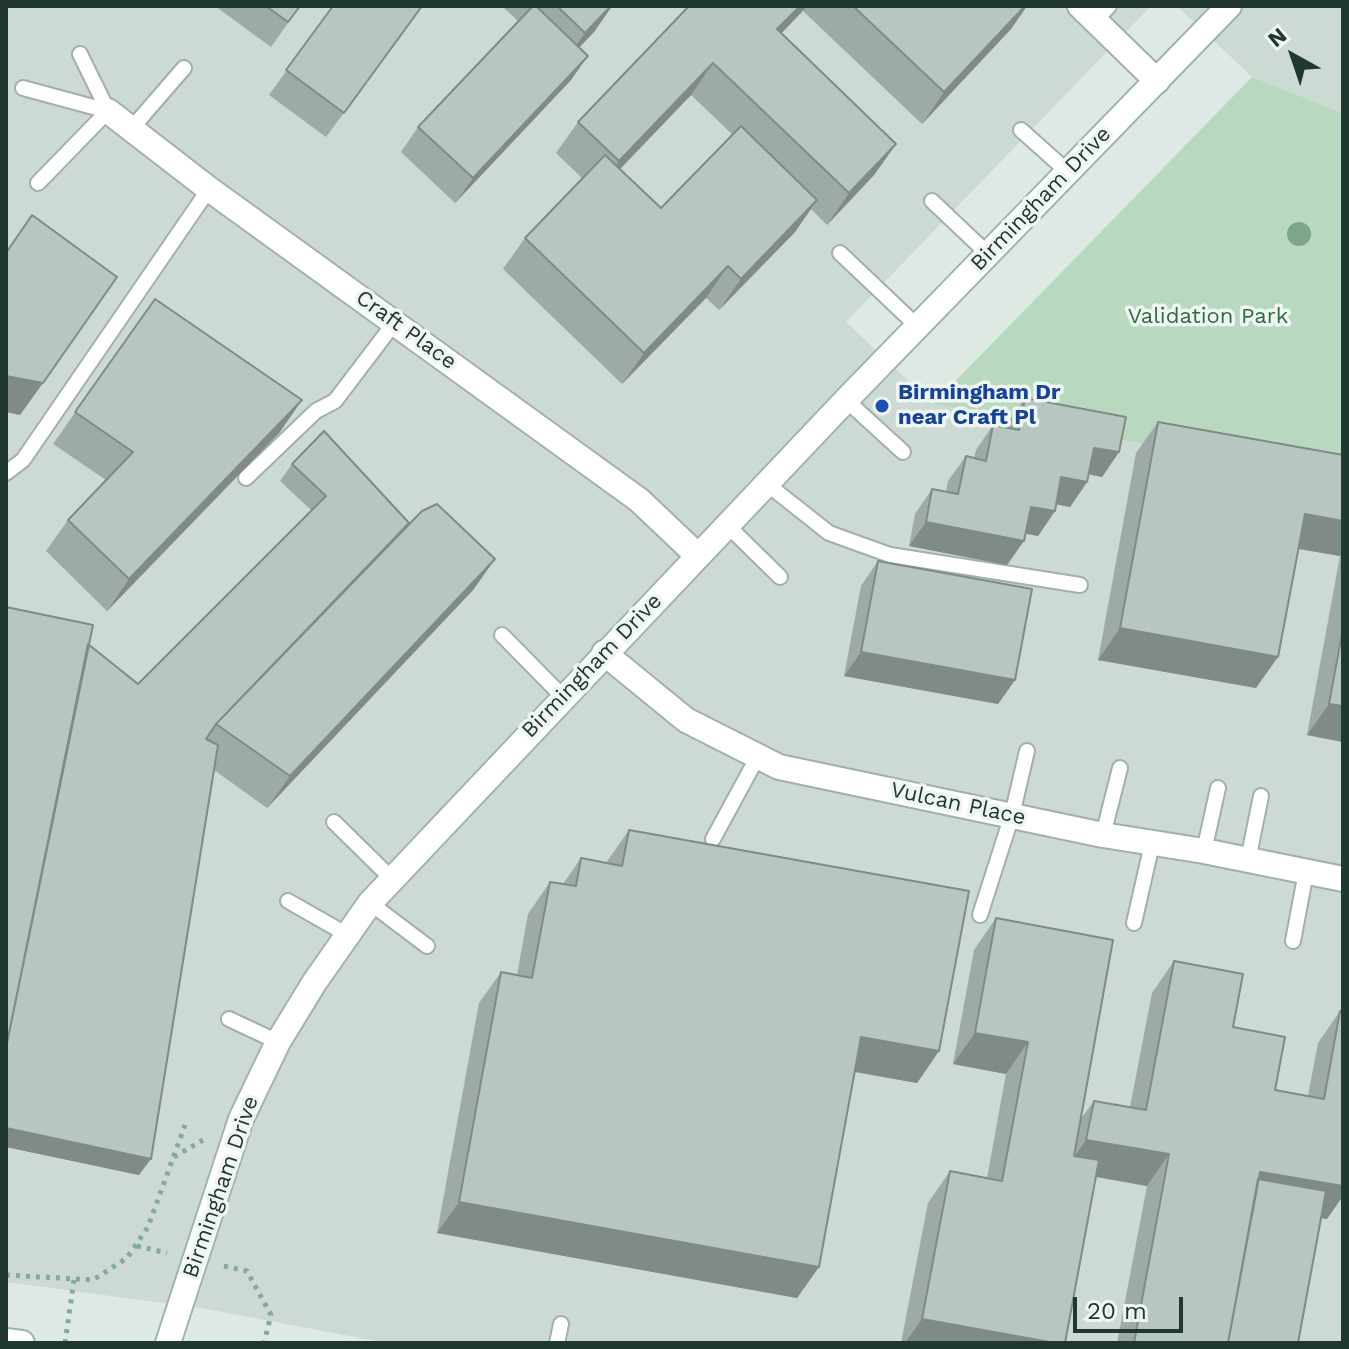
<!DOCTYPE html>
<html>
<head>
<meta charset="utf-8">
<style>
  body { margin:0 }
  #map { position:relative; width:1349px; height:1349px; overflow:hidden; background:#dfe9e4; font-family:"Work Sans",sans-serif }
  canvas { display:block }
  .frame { position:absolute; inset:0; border:8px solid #213831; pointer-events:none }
  .north { position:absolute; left:1253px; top:16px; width:80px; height:80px; -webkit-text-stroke:6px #eff6f2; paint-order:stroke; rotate:320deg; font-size:22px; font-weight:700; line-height:32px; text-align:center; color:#213831 }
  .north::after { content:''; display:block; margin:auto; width:28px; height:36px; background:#213831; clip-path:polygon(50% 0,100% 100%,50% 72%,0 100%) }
  .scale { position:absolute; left:1073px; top:1297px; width:110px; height:36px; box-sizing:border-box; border:4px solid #213831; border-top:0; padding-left:10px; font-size:24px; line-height:28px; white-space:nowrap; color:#213831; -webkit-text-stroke:6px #eff6f2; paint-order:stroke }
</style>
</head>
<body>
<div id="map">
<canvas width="1349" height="1349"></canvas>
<div class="frame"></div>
<div class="north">N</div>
<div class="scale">20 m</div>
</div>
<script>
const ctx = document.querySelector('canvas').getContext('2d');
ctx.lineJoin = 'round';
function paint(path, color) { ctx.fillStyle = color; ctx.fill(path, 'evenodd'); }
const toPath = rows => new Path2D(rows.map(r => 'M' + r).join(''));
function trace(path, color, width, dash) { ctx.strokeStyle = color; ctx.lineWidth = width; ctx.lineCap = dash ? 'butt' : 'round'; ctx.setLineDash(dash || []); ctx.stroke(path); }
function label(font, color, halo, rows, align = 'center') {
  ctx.font = font + ' "Work Sans",sans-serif'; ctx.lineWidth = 7; ctx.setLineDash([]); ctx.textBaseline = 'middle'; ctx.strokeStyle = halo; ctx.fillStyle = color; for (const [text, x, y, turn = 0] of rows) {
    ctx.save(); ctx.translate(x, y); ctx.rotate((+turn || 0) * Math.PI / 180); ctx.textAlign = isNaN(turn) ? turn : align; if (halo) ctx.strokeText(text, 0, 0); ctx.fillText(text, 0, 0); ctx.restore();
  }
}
paint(toPath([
  [6,6,1151,6,846,322,933,404,1343,482,1343,1343,387,1343,201,1308,6,1282],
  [1177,6,1343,6,1343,113,1252,77]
]), '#cdd9d3');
paint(toPath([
  [1252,77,1343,113,1343,482,933,404]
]), '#b8d9c0');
const lane = toPath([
  [1095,21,1109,6],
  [80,54,108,111],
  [23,88,108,111],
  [132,128,184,68],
  [1021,130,1068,172],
  [38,183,108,111],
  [932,201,988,254],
  [840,253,917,326],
  [846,400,903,452],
  [6,473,23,460,209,189],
  [246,478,316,411,335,401,395,322],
  [767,484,829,533,890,555,1080,585],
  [727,525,780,577],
  [502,635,563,697],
  [334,822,391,878],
  [1103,835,1120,768],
  [713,839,757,758],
  [1204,851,1218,788],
  [1248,860,1261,796],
  [288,901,346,934],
  [370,903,427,946],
  [980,915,1012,815,1027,751],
  [1134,923,1152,844],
  [1293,941,1306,872],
  [229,1019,278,1042],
  [557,1343,561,1324]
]);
const street = toPath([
  [1080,6,1157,81],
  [108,111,209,189,639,500,698,556],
  [604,653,686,720,779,767,1103,835,1204,851,1343,879]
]);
const secondary = toPath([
  [6,1341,22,1343],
  [168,1343,241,1119,278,1042,314,983,370,903,846,400,1229,6]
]);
trace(lane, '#a2b0ab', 18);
trace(street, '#a2b0ab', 28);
trace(secondary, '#9fb4ab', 28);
trace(toPath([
  [174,1157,203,1140],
  [137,1246,167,1253],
  [224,1266,247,1271,271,1315,264,1343],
  [6,1275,93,1280,127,1258,148,1227,185,1125],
  [65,1343,74,1280]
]), '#81ab9c', 5, [4, 6]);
trace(lane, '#fff', 14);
trace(street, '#fff', 24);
trace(secondary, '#fff', 24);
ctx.fillStyle = '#7ea48c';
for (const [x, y] of [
  [1299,234]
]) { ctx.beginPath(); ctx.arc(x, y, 12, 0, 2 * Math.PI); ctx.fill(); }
paint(toPath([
  [215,6,300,6,271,47],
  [333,6,423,6,326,137,269,95],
  [502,6,612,6,594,32,580,47,571,80,455,203,401,152,418,127,518,21],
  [689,6,1027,6,1011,29,922,124,803,11,781,34,896,144,874,175,827,225,811,209,795,232,719,310,706,298,622,384,503,269,525,238,582,178,556,153,578,122],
  [691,95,733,135,661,208,620,169],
  [155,299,280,432,107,611,46,551,68,520,106,480,53,444],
  [1025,398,1119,452,1102,477,1089,474,1087,482,1070,507,1056,504,1055,511,1038,536,1026,534,1007,565,909,546,915,514,932,489,946,492,948,481,966,456,974,458,976,450,993,425,1007,428,1008,422],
  [1158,422,1343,455,1343,742,1307,735,1340,556,1298,549,1256,688,1098,660,1136,453],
  [292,464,409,523,495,559,473,590,267,808,214,770,139,1175,6,1147,6,607,88,644,138,684,311,510,280,481],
  [878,561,1015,680,998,704,844,676,861,586],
  [629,830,939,1051,917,1083,855,1072,819,1267,797,1298,437,1233,479,1003,501,972,517,975,528,914,550,882,563,884,581,858,606,863],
  [996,918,1080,1120,1094,1101,1130,1107,1152,993,1174,961,1233,1027,1275,1090,1308,1096,1318,1043,1340,1011,1327,1219,1321,1218,1298,1343,1117,1343,1147,1186,1096,1177,1065,1343,901,1343,928,1203,950,1171,987,1178,1006,1074,953,1064,974,950]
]), '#9daaa5');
paint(toPath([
  [611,6,612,6,594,32,563,64,585,33],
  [800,6,807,6,755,61,777,29],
  [1025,6,1027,6,1011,29,922,124,944,92],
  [588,56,571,80,455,203,473,178],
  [713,63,691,95,597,193,619,161],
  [896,144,874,175,827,225,849,193],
  [817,200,795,232,719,310,741,279],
  [728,266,706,298,622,384,644,353],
  [6,376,43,383,20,415,6,412],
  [302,400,280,432,107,611,129,579],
  [1094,448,1119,452,1102,477,1077,472],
  [1061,477,1087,482,1070,507,1044,502],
  [1031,507,1055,511,1038,536,1014,531],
  [1305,514,1343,521,1343,552,1340,556,1283,546],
  [926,522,1024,541,1007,565,909,546],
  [495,559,473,590,267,808,290,776],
  [1120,628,1278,657,1256,688,1098,660],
  [861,652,1015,680,998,704,844,676],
  [1329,704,1343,706,1343,742,1307,735],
  [975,1033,1028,1042,1006,1074,953,1064],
  [861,1037,939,1051,917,1083,839,1069],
  [6,1128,151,1159,139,1175,6,1147],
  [1086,1140,1169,1154,1147,1186,1064,1171],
  [1260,1172,1343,1186,1343,1196,1327,1219,1250,1205],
  [459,1202,819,1267,797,1298,437,1233],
  [922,1319,1055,1343,905,1343]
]), '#808b86');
const building = toPath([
  [266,6,300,6,288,22,266,6],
  [333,6,422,6,344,113,286,70,333,6],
  [533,6,536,6,588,56,473,178,418,127,533,6],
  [557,6,611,6,585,33,557,6],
  [689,6,800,6,777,29,896,144,849,193,713,63,619,161,578,122,689,6],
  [853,6,1025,6,944,92,853,6],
  [741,126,817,200,741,279,728,266,644,353,525,238,605,155,661,208,741,126],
  [32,215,117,277,43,383,6,376,6,253,32,215],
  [155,299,302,400,129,579,68,520,133,452,75,412,155,299],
  [1025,398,1126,417,1119,452,1094,448,1087,482,1061,477,1055,511,1031,507,1024,541,926,522,932,489,958,494,966,456,986,461,993,425,1019,430,1025,398],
  [1158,422,1343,455,1343,521,1305,514,1278,657,1120,628,1158,422],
  [324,431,409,523,216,724,206,739,218,745,151,1159,6,1128,6,1048,88,644,138,684,326,496,292,464,324,431],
  [437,504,495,559,290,776,216,724,422,511,437,504],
  [878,561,1032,589,1015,680,861,652,878,561],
  [6,607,93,625,6,1048,6,607],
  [1343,628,1343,706,1329,704,1343,628],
  [629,830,969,891,939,1051,861,1037,819,1267,459,1202,501,972,532,978,550,882,576,886,581,858,622,866,629,830],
  [996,918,1113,940,1074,1156,1099,1160,1065,1343,1055,1343,922,1319,950,1171,1002,1181,1028,1042,975,1033,996,918],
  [1174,961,1243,974,1233,1027,1285,1037,1275,1090,1324,1099,1340,1011,1343,1012,1343,1186,1260,1172,1228,1343,1134,1343,1169,1154,1086,1140,1094,1101,1146,1110,1174,961],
  [1258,1179,1326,1191,1298,1343,1228,1343,1258,1179]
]);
paint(building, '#b7c6c0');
trace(building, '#808b86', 2);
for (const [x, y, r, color] of [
  [882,406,8,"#1a4fb4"]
]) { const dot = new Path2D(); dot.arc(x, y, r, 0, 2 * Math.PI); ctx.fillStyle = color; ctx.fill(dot); trace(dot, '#eff6f2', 3); }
label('22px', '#213831', '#eff6f2', [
  ["Birmingham Drive",1041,199,-46],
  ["Craft Place",406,330,36],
  ["Birmingham Drive",592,666,-46],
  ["Vulcan Place",958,804,12],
  ["Birmingham Drive",221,1187,-71]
]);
label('22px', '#2e6c44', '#eff6f2', [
  ["Validation Park",1208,317]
]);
label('bold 22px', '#164399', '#eff6f2', [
  ["Birmingham Dr",898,393],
  ["near Craft Pl",898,418]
], 'left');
</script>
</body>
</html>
